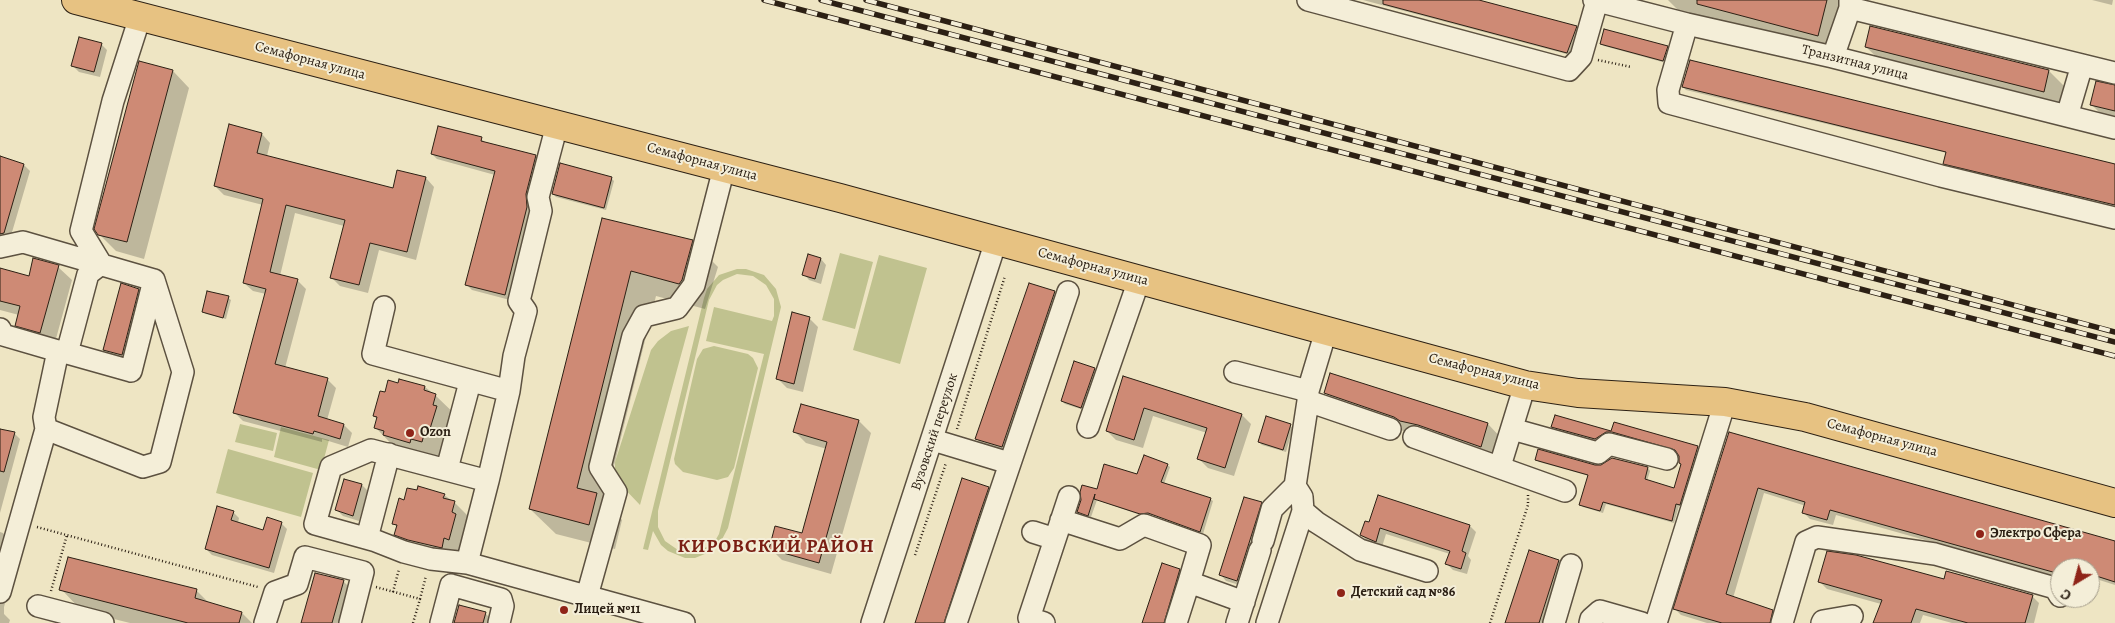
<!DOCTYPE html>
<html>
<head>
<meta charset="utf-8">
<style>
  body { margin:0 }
  #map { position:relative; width:2115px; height:623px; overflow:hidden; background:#eee5c3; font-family:Alegreya,serif }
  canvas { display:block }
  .north { position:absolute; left:2050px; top:558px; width:50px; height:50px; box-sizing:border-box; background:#f4eed8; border:1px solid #a49c8a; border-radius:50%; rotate:217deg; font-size:14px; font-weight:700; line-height:20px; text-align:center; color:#2c2014 }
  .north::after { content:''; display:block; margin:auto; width:18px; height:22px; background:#8f2418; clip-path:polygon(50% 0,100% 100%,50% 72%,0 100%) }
</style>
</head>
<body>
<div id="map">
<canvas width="2115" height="623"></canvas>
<div class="north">С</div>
</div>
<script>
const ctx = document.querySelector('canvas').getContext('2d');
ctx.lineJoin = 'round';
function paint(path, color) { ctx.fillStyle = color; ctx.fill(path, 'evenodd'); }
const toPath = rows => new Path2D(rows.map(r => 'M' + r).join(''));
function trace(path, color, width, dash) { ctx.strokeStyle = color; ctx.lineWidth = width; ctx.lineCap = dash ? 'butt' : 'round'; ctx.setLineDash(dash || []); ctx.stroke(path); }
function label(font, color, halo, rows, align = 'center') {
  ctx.font = font + ' Alegreya,serif'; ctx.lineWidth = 4; ctx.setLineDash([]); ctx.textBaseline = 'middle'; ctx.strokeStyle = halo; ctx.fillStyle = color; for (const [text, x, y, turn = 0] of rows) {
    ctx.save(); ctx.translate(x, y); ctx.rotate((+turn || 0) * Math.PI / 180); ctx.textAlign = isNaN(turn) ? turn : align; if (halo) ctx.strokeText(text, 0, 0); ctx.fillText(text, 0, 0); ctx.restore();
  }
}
paint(toPath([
  [840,253,873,262,855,329,822,320],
  [879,255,927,268,900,364,853,350],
  [737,269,746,269,764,275,776,289,781,307,728,528,719,545,712,551,695,558,685,558,668,551,661,545,653,531,648,550,643,549,704,298,707,289,719,275],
  [737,274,753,276,766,285,774,299,774,316,772,321,714,307,706,341,764,354,719,534,715,541,702,550,686,552,678,550,665,541,658,527,658,511,709,300,717,285,723,280],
  [689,326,640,505,620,484,615,473,615,462,651,350,658,341,671,331],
  [714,346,748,354,753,358,758,368,734,468,728,477,717,480,683,472,675,464,674,459,697,359,703,349],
  [240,424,277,433,273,451,235,442],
  [281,427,329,440,321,470,274,457],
  [228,449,313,473,301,517,216,493]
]), '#c0c28f');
paint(toPath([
  [1363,0,1474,0,1576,27,1579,29,1570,55],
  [1668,0,1840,0,1846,7,1835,52,1680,12],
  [2092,0,2113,0,2112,5],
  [1871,27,2049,71,2066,88,2061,108,1883,63,1866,47],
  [101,44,107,50,100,77,79,72,73,66],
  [1601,44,1667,47,1670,50,1666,63,1604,46],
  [173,71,189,88,144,259,116,251,99,234],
  [2115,86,2115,119,2103,116,2091,104],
  [1683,87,2115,165,2115,206,1948,166,1945,163,1947,153,1686,90],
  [262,134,270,143,267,156,394,189,398,171,426,178,434,187,416,260,379,250,368,293,340,286,331,277,344,226,295,213,280,276,297,280,306,289,285,368,327,379,336,388,327,420,344,425,352,433,348,447,322,439,322,442,243,421,235,413,266,294,253,291,244,283,263,205,224,195,215,186],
  [481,139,486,143,536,156,541,161,532,213,510,300,472,290,467,285,495,175,437,159,432,154],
  [0,158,24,165,30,171,10,239,0,243],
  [611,178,614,181,606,210,556,197,553,194],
  [603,219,692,241,718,267,705,309,656,296,605,502,622,520,615,549,556,534,530,509],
  [821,259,826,265,821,284,809,280,804,274],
  [58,267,72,280,54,346,30,339,17,325,19,315,0,310,0,269,29,278],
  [138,290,144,296,128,361,110,356,104,350],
  [1054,292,1071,309,1019,463,993,456,977,439],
  [228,298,231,300,226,319,206,314,203,312],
  [809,318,818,327,803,392,787,388,778,379],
  [1095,369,1097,371,1084,410,1065,404,1062,401],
  [1124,378,1242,415,1251,424,1234,476,1208,468,1199,459,1207,433,1153,416,1143,448,1116,440,1107,431],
  [400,380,425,387,435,395,463,422,457,459,403,456,376,428,378,420,374,416,386,394,399,384],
  [1325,393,1488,424,1504,441,1497,463,1342,410],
  [1556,416,1612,433,1615,424,1698,447,1700,450,1682,507,1679,506,1674,523,1606,504,1603,513,1583,507,1580,504,1589,476,1539,462,1536,459,1595,466,1648,468,1650,471,1647,481,1675,489,1682,465,1678,452,1616,434,1609,434,1598,441,1555,429,1553,427],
  [859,421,871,433,831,574,782,560,770,548,803,535,827,449,806,443,794,431],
  [1290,426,1293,428,1286,452,1262,445,1259,442],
  [0,430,14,433,20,439,0,513],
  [1730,434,2115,542,2115,585,2090,577,2090,568,2060,568,2060,578,1836,515,1833,525,1810,519,1804,513,1806,506,1764,493,1733,598,1772,611,1778,617,1777,623,1707,623,1681,615,1675,609],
  [1167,465,1170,467,1164,484,1210,499,1213,501,1203,534,1152,515,1143,516,1097,500,1091,517,1079,512,1098,491],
  [362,485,368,491,359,521,343,516,337,510],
  [988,488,1005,505,966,623,916,623],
  [444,495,454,502,482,530,469,575,437,567,423,562,395,534,397,527,393,523,405,501],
  [1379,496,1470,526,1476,532,1468,556,1471,560,1467,574,1453,570,1447,564,1450,554,1386,534,1382,547,1367,541,1361,535,1370,524],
  [1261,504,1267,510,1243,586,1226,581,1221,575],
  [233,512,239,518,238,523,264,531,281,523,287,529,274,573,212,555,206,549],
  [0,532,3,533,20,550,4,607,4,614,10,620,9,623,0,623],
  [1559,561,1575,578,1561,623,1507,623],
  [1179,570,1185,576,1170,623,1144,623],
  [343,581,360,598,353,623,303,623],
  [1945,581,2032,596,2039,603,2034,623,1952,623,1923,615,1920,623,1875,623,1881,604,1827,589,1820,582],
  [61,589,196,590,209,603,242,613,252,623,130,623,82,611],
  [485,613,495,623,455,623]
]), '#0003');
const building = toPath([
  [1383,0,1479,0,1577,26,1567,53,1383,4,1383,0],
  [1697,0,1827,0,1818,36,1697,4,1697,0],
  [1870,26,2049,70,2044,92,1865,47,1870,26],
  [1604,29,1668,46,1663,61,1600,44,1604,29],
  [79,37,102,43,94,72,71,66,79,37],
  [1690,60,2115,164,2115,205,1943,164,1946,152,1682,87,1690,60],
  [139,61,173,70,127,242,98,235,94,229,139,61],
  [2096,81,2115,85,2115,111,2090,105,2096,81],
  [229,124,262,133,257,153,393,188,397,170,426,177,407,252,370,243,359,285,330,278,345,220,286,205,270,272,298,279,275,364,328,378,318,416,344,424,340,439,314,431,313,434,233,413,266,289,243,283,263,199,214,186,229,124],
  [438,126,482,137,481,141,536,155,526,194,527,207,505,295,465,285,495,171,431,154,438,126],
  [0,156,24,164,4,233,0,234,0,156],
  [560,163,612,177,604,208,552,194,560,163],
  [602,218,693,240,682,280,679,284,631,271,577,488,597,493,589,525,529,509,602,218],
  [808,254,821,258,815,279,802,275,808,254],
  [33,258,59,265,40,333,15,326,20,306,0,301,0,268,29,276,33,258],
  [121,283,139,289,122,355,103,350,121,283],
  [1029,283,1055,291,1002,447,975,439,1029,283],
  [207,291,229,296,223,318,202,312,207,291],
  [792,312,810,317,794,384,776,379,792,312],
  [1074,361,1095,368,1081,408,1061,401,1074,361],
  [1330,373,1488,423,1481,447,1418,425,1400,421,1394,417,1324,393,1330,373],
  [1123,376,1242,414,1225,468,1197,459,1207,428,1144,408,1134,440,1106,431,1123,376],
  [399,379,425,386,424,390,436,394,433,405,437,406,429,432,425,431,422,442,411,439,410,443,383,435,384,431,374,428,377,417,373,416,380,391,385,392,388,380,398,383,399,379],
  [801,404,859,420,819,563,769,549,775,526,802,533,827,442,793,432,801,404],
  [1555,415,1611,431,1614,422,1698,446,1680,505,1676,504,1672,521,1603,502,1600,511,1579,505,1588,475,1535,460,1538,449,1595,465,1601,465,1612,458,1648,467,1645,479,1674,488,1681,464,1679,463,1679,456,1675,450,1612,432,1606,432,1595,439,1551,427,1555,415],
  [1266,416,1291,424,1283,450,1258,442,1266,416],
  [0,429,15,432,4,472,0,471,0,429],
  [1729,432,2115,541,2115,582,2090,574,2090,568,2060,568,2060,574,1830,510,1827,520,1802,513,1805,502,1758,488,1726,594,1773,610,1770,623,1722,623,1673,609,1729,432],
  [1144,455,1168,464,1161,482,1211,498,1200,532,1148,513,1140,514,1094,499,1095,494,1088,516,1077,512,1081,500,1080,492,1082,485,1097,489,1104,464,1137,474,1144,455],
  [962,478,989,487,980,513,944,623,915,623,962,478],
  [344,479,362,484,353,516,335,510,344,479],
  [418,486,445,494,443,498,455,501,452,512,456,514,449,540,444,538,442,548,408,540,394,535,397,525,392,524,399,498,404,500,407,488,417,490,418,486],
  [1378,495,1470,525,1462,551,1466,553,1461,569,1445,564,1450,551,1380,528,1376,542,1360,535,1365,521,1369,522,1378,495],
  [1244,497,1262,502,1237,581,1219,575,1244,497],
  [217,506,234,511,231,520,263,530,267,517,282,522,269,568,205,549,217,506],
  [1529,550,1559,560,1539,623,1505,623,1529,550],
  [1827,551,1856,555,1944,579,1946,571,2033,595,2025,623,1968,623,1916,609,1911,623,1873,623,1882,600,1818,582,1827,551],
  [68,557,197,589,195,598,242,612,239,623,188,623,59,590,68,557],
  [1162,563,1180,569,1164,623,1142,623,1162,563],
  [315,573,344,580,332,623,301,623,315,573],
  [459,605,486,612,483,623,454,623,459,605]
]);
paint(building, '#ce8a75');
trace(building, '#2c2014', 1);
const minor = toPath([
  [1308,0,1569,70,1581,57,1597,1],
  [1594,0,1687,24,1833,57,2115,128],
  [1850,0,1850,8,2115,73],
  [1687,24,1668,90,1669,103,1941,176,2115,218],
  [1833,57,1850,8],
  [2067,116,2082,65],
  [557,125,538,197,541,211,519,301,526,311,514,356,509,391,488,481,371,450,331,467,315,524,376,541,404,552,431,559,467,563,684,623],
  [0,247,23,242,154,280,131,371,67,353],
  [384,307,373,354,509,391],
  [0,329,3,335,58,351],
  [1326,331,1308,391,1308,401,1390,429],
  [1235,372,1308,391],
  [1088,427,1139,280],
  [46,429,143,467,160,462,183,372,154,280],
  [1512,429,1598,453,1609,444,1667,459],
  [1414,437,1565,491],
  [933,440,1009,463],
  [1500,466,1525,385],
  [447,469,470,382],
  [1303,511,1316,522,1360,550,1427,571],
  [1061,520,1120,539,1144,525,1200,545,1189,582,1244,602],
  [1033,532,1055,539],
  [367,538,389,454],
  [1263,541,1272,509,1295,486,1308,401],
  [467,563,488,481],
  [0,592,46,429,44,417,58,351,67,353,88,274,101,264,81,231,113,101,140,17],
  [587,596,616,492,600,467,633,336,644,316,677,308,694,285,724,168],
  [38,606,103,623],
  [265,623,275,592,297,584,305,557,363,572,350,623],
  [441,623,451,585,501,599,503,606,499,623],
  [872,623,996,241],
  [956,623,1068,292],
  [1044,623,1029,618,1069,497],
  [1176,623,1189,582],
  [1237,623,1260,550],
  [1267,623,1303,511,1302,497,1295,486],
  [1554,623,1571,565],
  [1590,623,1591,619,1600,611,1642,623],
  [1656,623,1725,402],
  [1782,623,1806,542,1817,537,1935,554,2055,588,2060,596],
  [1822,623,1823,621,1852,616]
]);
const highway = toPath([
  [76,0,840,198,1525,385,1578,393,1725,402,1805,417,2115,503]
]);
trace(minor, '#5c5140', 24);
trace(highway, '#2c2014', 30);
trace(toPath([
  [1598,60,1631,67],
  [957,429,1005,276],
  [37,527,258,587],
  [915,555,946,463],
  [376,587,420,599,426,576],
  [51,591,67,535],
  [393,592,399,569],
  [413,623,420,599],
  [1490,623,1528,505,1528,495]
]), '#2c2014', 2.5, [1, 2.5]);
trace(minor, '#f4eed8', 21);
trace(highway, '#e7c282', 28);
const rail = toPath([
  [764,0,2115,356],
  [821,0,2115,342],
  [866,0,2115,332]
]);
trace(rail, '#2c2014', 5.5);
trace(rail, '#f4eed8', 4, [11]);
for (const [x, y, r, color] of [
  [410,433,5,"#8f2418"],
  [1980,534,5,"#8f2418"],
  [1341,593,5,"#8f2418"],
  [564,610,5,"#8f2418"]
]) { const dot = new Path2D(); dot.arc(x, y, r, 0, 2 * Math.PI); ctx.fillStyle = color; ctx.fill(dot); trace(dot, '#f4eed8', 2); }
label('14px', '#2c2014', '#f4eed8', [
  ["Семафорная улица",310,61,15],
  ["Транзитная улица",1855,63,14],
  ["Семафорная улица",702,162,15],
  ["Семафорная улица",1093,267,15],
  ["Семафорная улица",1484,372,14],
  ["Вузовский переулок",935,432,-72],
  ["Семафорная улица",1882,438,15]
]);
label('bold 14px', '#2c2014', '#f4eed8', [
  ["Ozon",420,433],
  ["Электро Сфера",1990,534],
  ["Детский сад №86",1351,593],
  ["Лицей №11",574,610]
], 'left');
ctx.letterSpacing = '1px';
label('bold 19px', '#7a1f14', '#f4eed8', [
  ["КИРОВСКИЙ РАЙОН",776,547]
]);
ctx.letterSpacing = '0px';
</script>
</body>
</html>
